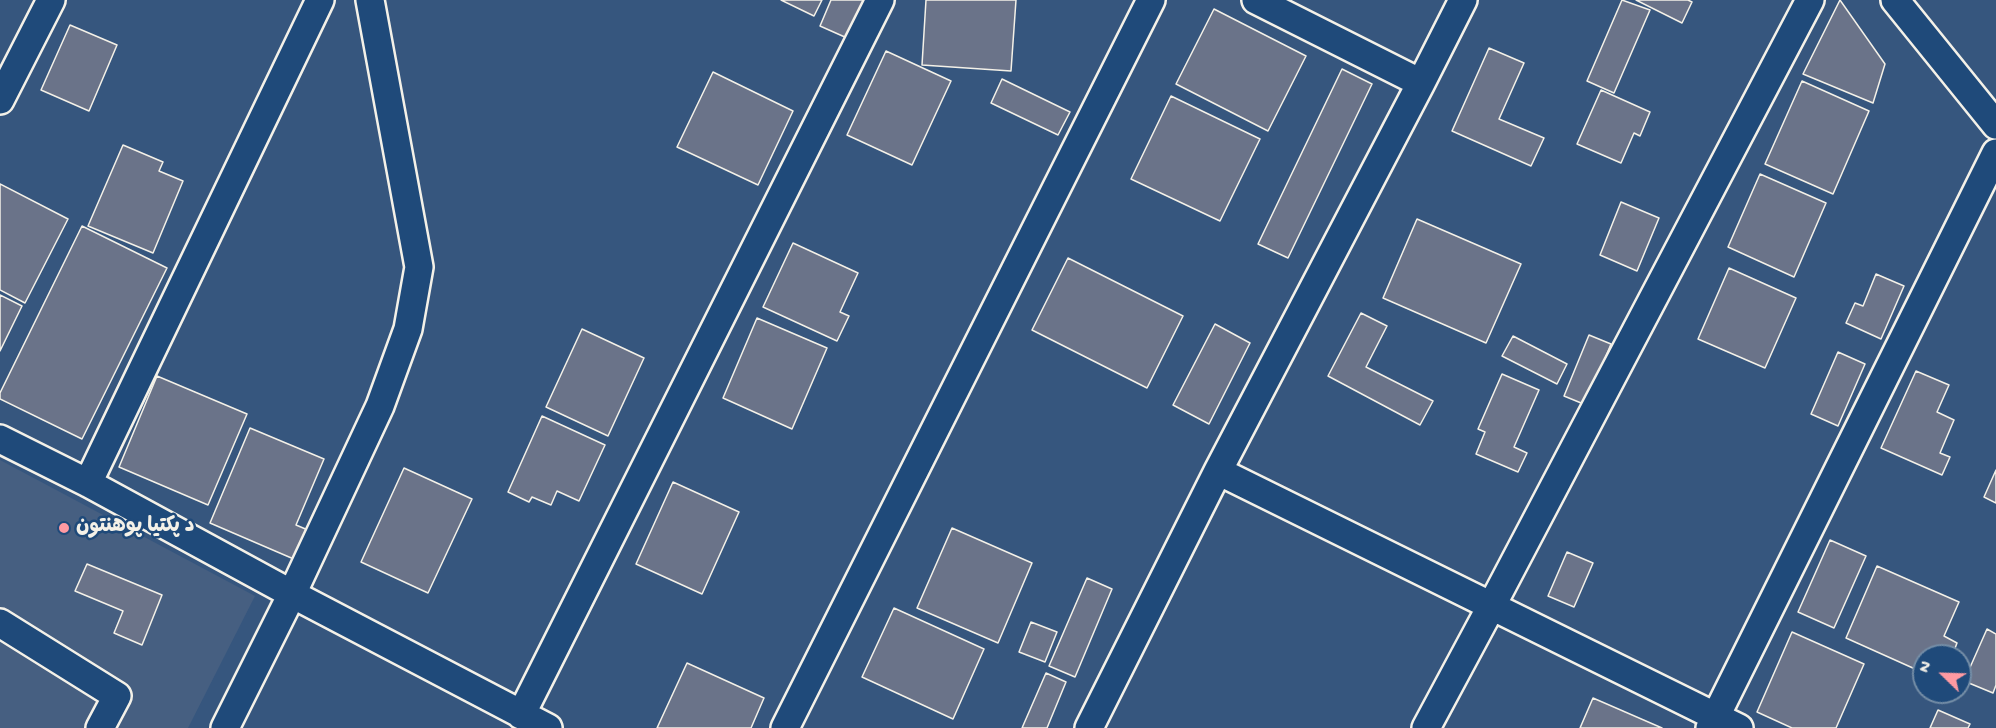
<!DOCTYPE html>
<html>
<head>
<meta charset="utf-8">
<style>
  body { margin:0 }
  #map { position:relative; width:1996px; height:728px; overflow:hidden; background:#36567e; font-family:"Gochi Hand",sans-serif }
  canvas { display:block }
  .north { position:absolute; left:1912px; top:644px; width:60px; height:60px; box-sizing:border-box; background:#1f4a7a; border:2px solid #748da6; border-radius:50%; rotate:293deg; font-size:16px; font-weight:700; line-height:24px; text-align:center; color:#f4f1e8 }
  .north::after { content:''; display:block; margin:auto; width:21px; height:27px; background:#ff9aa2; clip-path:polygon(50% 0,100% 100%,50% 72%,0 100%) }
</style>
</head>
<body>
<div id="map">
<canvas width="1996" height="728"></canvas>
<div class="north">N</div>
</div>
<script>
const ctx = document.querySelector('canvas').getContext('2d');
ctx.lineJoin = 'round';
function paint(path, color) { ctx.fillStyle = color; ctx.fill(path, 'evenodd'); }
const toPath = rows => new Path2D(rows.map(r => 'M' + r).join(''));
function trace(path, color, width, dash) { ctx.strokeStyle = color; ctx.lineWidth = width; ctx.lineCap = dash ? 'butt' : 'round'; ctx.setLineDash(dash || []); ctx.stroke(path); }
function label(font, color, halo, rows, align = 'center') {
  ctx.font = font + ' "Gochi Hand","Playpen Sans Arabic",sans-serif'; ctx.lineWidth = 5; ctx.setLineDash([]); ctx.textBaseline = 'middle'; ctx.strokeStyle = halo; ctx.fillStyle = color; for (const [text, x, y, turn = 0] of rows) {
    ctx.save(); ctx.translate(x, y); ctx.rotate((+turn || 0) * Math.PI / 180); ctx.textAlign = isNaN(turn) ? turn : align; if (halo) ctx.strokeText(text, 0, 0); ctx.fillText(text, 0, 0); ctx.restore();
  }
}
paint(toPath([
  [0,460,255,596,188,728,0,728]
]), '#465f81');
const building = toPath([
  [781,0,822,0,814,16,781,0],
  [831,0,865,0,847,38,820,26,831,0],
  [926,0,1016,0,1011,71,922,65,926,0],
  [1622,0,1650,10,1614,93,1587,81,1622,0],
  [1636,0,1688,0,1692,2,1682,23,1636,0],
  [1840,0,1885,64,1873,103,1803,74,1840,0],
  [1214,9,1306,56,1268,131,1176,84,1214,9],
  [70,25,117,45,89,111,41,90,70,25],
  [1489,48,1524,63,1499,119,1544,138,1531,166,1452,131,1489,48],
  [886,51,951,81,912,165,847,135,886,51],
  [1342,69,1372,84,1288,258,1258,244,1342,69],
  [713,72,793,111,758,185,677,147,713,72],
  [1002,79,1070,112,1058,135,991,103,1002,79],
  [1802,81,1869,111,1833,194,1765,164,1802,81],
  [1601,90,1650,112,1640,136,1634,133,1621,163,1577,144,1601,90],
  [1171,96,1260,139,1220,221,1131,179,1171,96],
  [123,145,163,162,159,171,183,181,153,253,88,226,123,145],
  [1760,174,1826,203,1794,277,1728,247,1760,174],
  [0,184,68,219,25,303,0,290,0,184],
  [1621,202,1659,218,1637,271,1600,255,1621,202],
  [1417,219,1521,264,1486,343,1383,298,1417,219],
  [82,226,167,268,82,439,0,399,0,393,82,226],
  [793,243,858,273,840,312,849,316,837,341,763,307,793,243],
  [1068,258,1183,316,1147,388,1032,330,1068,258],
  [1729,268,1796,298,1765,368,1698,339,1729,268],
  [1876,274,1904,286,1881,339,1846,323,1855,303,1863,306,1876,274],
  [0,295,22,306,0,351,0,295],
  [1361,313,1387,326,1366,367,1433,401,1420,425,1328,376,1361,313],
  [757,318,827,348,792,429,723,398,757,318],
  [1215,324,1250,343,1209,424,1173,405,1215,324],
  [582,329,644,358,608,436,546,407,582,329],
  [1589,335,1611,344,1586,405,1564,396,1589,335],
  [1513,336,1567,364,1557,384,1502,356,1513,336],
  [1838,352,1865,364,1838,426,1811,414,1838,352],
  [1916,371,1949,385,1937,412,1954,420,1940,453,1950,457,1942,475,1881,448,1916,371],
  [1502,374,1539,390,1514,447,1527,453,1518,472,1476,454,1485,432,1478,429,1502,374],
  [157,376,247,414,208,505,119,467,157,376],
  [542,416,605,445,579,501,557,491,551,505,532,497,529,502,508,492,542,416],
  [250,428,324,459,296,525,315,533,303,563,210,523,250,428],
  [404,468,472,499,428,593,361,562,404,468],
  [1996,470,1996,503,1984,497,1996,470],
  [673,482,739,512,702,594,636,564,673,482],
  [952,528,1032,563,998,643,917,608,952,528],
  [1830,540,1866,556,1834,628,1798,612,1830,540],
  [1567,552,1593,563,1574,607,1548,596,1567,552],
  [87,564,162,595,142,645,114,633,123,611,75,591,87,564],
  [1877,566,1959,602,1944,636,1957,643,1952,656,1924,656,1924,673,1846,638,1877,566],
  [1087,578,1112,589,1075,677,1049,666,1087,578],
  [894,608,984,649,953,719,862,677,894,608],
  [1031,622,1057,632,1045,662,1019,652,1031,622],
  [1987,629,1996,634,1996,685,1993,693,1964,681,1987,629],
  [1792,632,1864,664,1836,728,1792,728,1757,712,1792,632],
  [687,663,764,698,751,728,657,728,687,663],
  [1046,673,1066,682,1047,728,1022,728,1046,673],
  [1593,698,1662,728,1580,728,1593,698],
  [1938,710,1970,724,1968,728,1930,728,1938,710]
]);
paint(building, '#6a7389');
trace(building, '#f4f1e8', 1.5);
const street = toPath([
  [1256,0,1421,83],
  [1895,0,1996,125],
  [0,100,51,0],
  [0,439,88,483,292,594,548,728],
  [1218,471,1739,728],
  [88,483,320,0],
  [0,623,117,696,100,728],
  [521,715,880,0],
  [225,728,292,594,380,406,408,329,419,267,370,0],
  [785,728,1151,0],
  [1089,728,1218,471,1421,83,1463,0],
  [1426,728,1492,605,1810,0],
  [1710,728,1996,153]
]);
trace(street, '#f4f1e8', 32);
trace(street, '#1f4a7a', 27);
for (const [x, y, r, color] of [
  [64,528,6,"#ff9aa2"]
]) { const dot = new Path2D(); dot.arc(x, y, r, 0, 2 * Math.PI); ctx.fillStyle = color; ctx.fill(dot); trace(dot, '#1f4a7a', 2); }
label('bold 21px', '#f4f1e8', '#1f4a7a', [
  ["د پکتیا پوهنتون",76,528]
], 'left');
</script>
</body>
</html>
